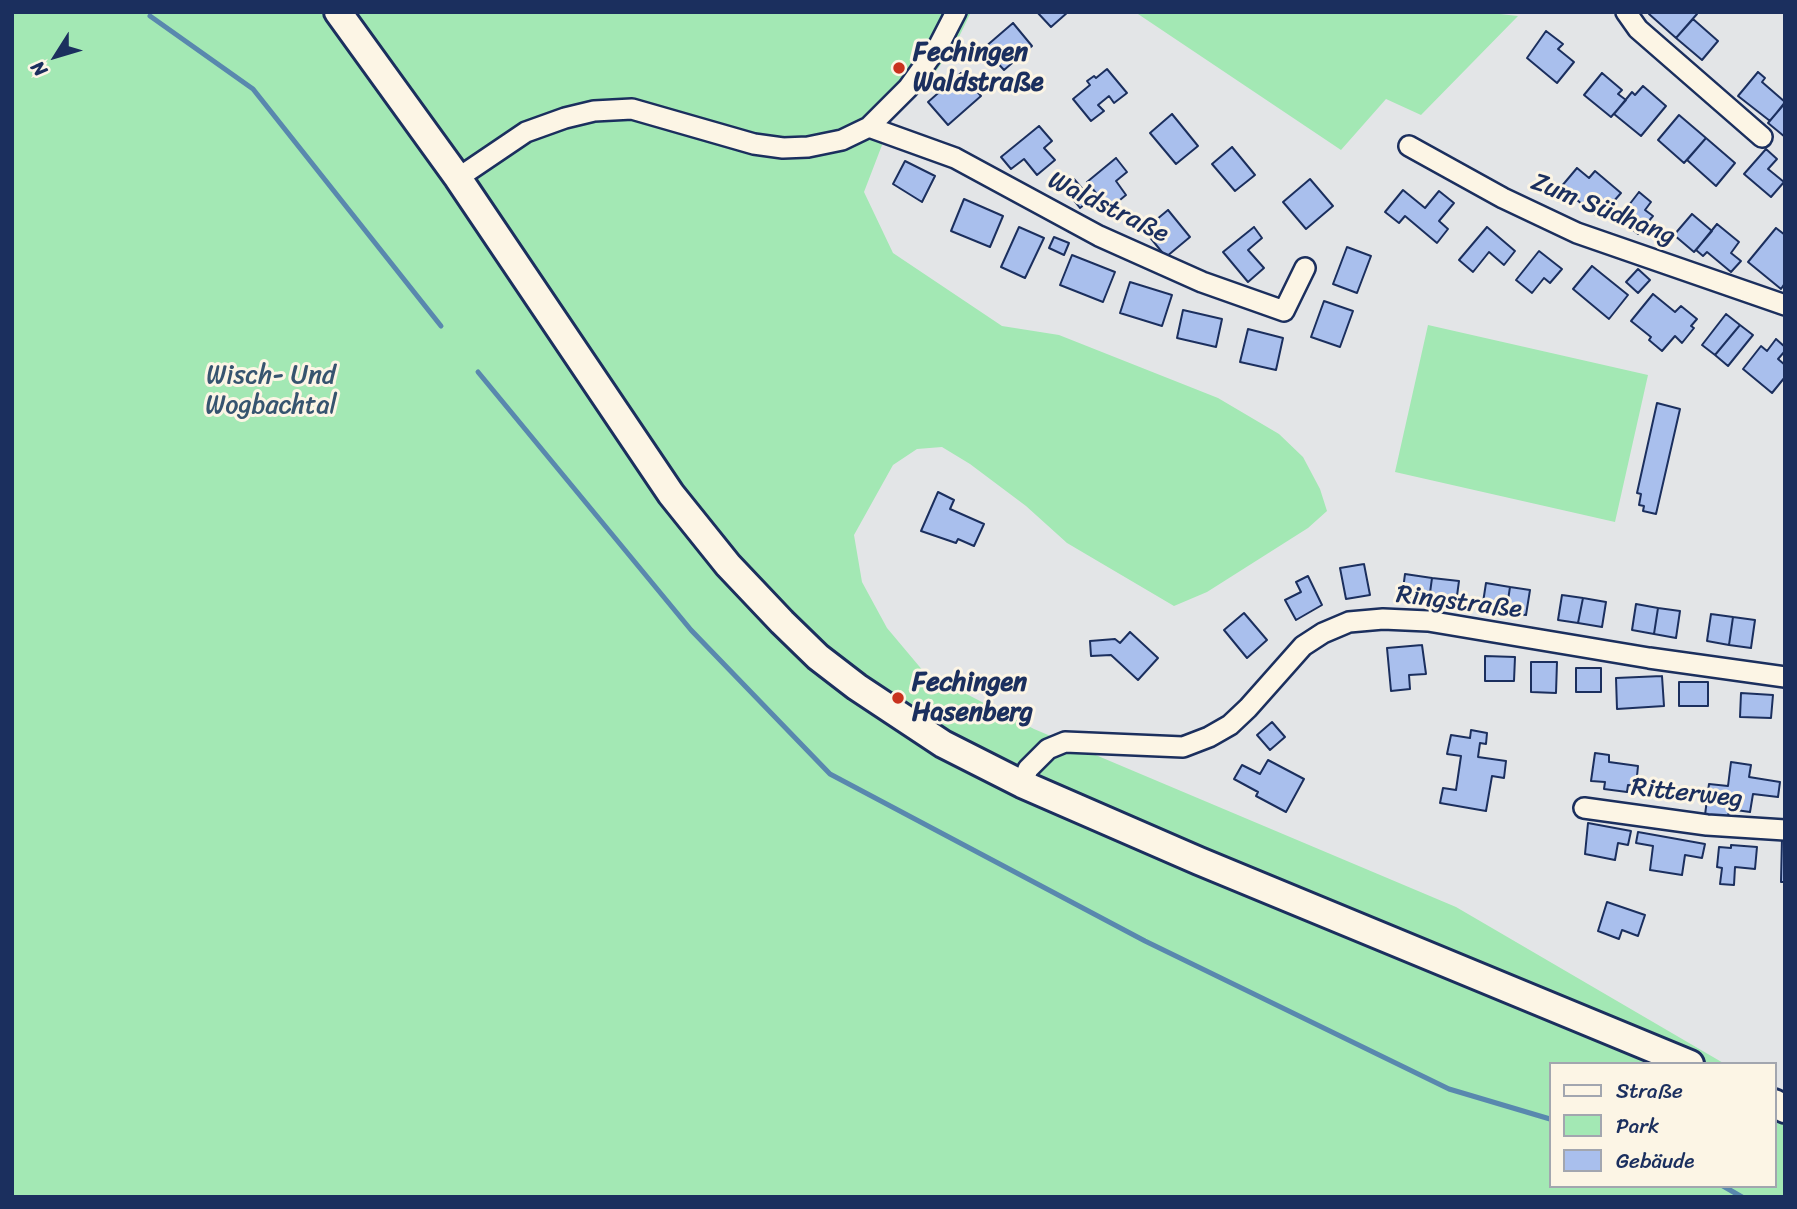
<!DOCTYPE html>
<html>
<head>
<meta charset="utf-8">
<style>
  body { margin:0 }
  #map { position:relative; width:1797px; height:1209px; overflow:hidden; background:#e3e5e7; font-family:Sriracha,sans-serif }
  canvas { display:block }
  .frame { position:absolute; inset:0; border:14px solid #1b2f5e; pointer-events:none }
  .legend { position:absolute; left:1549px; top:1062px; width:228px; height:126px; box-sizing:border-box; background:#fcf5e5; border:2px solid #a2a6af; margin:0; padding:9px 12px; list-style:none; font-size:21px; color:#1b2f5e }
  .legend li { display:flex; align-items:center; gap:14px; height:35px }
  .legend b { width:35px; border:2px solid #a2a6af }
  .north { position:absolute; left:21px; top:21px; width:70px; height:70px; -webkit-text-stroke:5px #fcf5e5; paint-order:stroke; rotate:233deg; font-size:19px; font-weight:700; line-height:28px; text-align:center; color:#1b2f5e }
  .north::after { content:''; display:block; margin:auto; width:24px; height:32px; background:#1b2f5e; clip-path:polygon(50% 0,100% 100%,50% 72%,0 100%) }
</style>
</head>
<body>
<div id="map">
<canvas width="1797" height="1209"></canvas>
<div class="frame"></div>
<ul class="legend">
<li><b style="height:9px;background:#fcf5e5"></b>Straße</li>
<li><b style="height:19px;background:#a3e8b4"></b>Park</li>
<li><b style="height:19px;background:#a9bfed"></b>Gebäude</li>
</ul>
<div class="north">N</div>
</div>
<script>
const ctx = document.querySelector('canvas').getContext('2d');
ctx.lineJoin = 'round';
function paint(path, color) { ctx.fillStyle = color; ctx.fill(path, 'evenodd'); }
const toPath = rows => new Path2D(rows.map(r => 'M' + r).join(''));
function trace(path, color, width, dash) { ctx.strokeStyle = color; ctx.lineWidth = width; ctx.lineCap = dash ? 'butt' : 'round'; ctx.setLineDash(dash || []); ctx.stroke(path); }
function label(font, color, halo, rows, align = 'center') {
  ctx.font = font + ' Sriracha,sans-serif'; ctx.lineWidth = 6; ctx.setLineDash([]); ctx.textBaseline = 'middle'; ctx.strokeStyle = halo; ctx.fillStyle = color; for (const [text, x, y, turn = 0] of rows) {
    ctx.save(); ctx.translate(x, y); ctx.rotate((+turn || 0) * Math.PI / 180); ctx.textAlign = isNaN(turn) ? turn : align; if (halo) ctx.strokeText(text, 0, 0); ctx.fillText(text, 0, 0); ctx.restore();
  }
}
paint(toPath([
  [12,12,971,12,956,43,929,81,892,119,864,192,893,253,1002,326,1059,335,1218,398,1279,434,1303,457,1320,489,1327,511,1308,528,1207,592,1174,606,1067,543,1026,506,970,464,942,447,917,449,893,465,854,535,862,582,887,628,924,672,1034,729,1456,907,1725,1064,1550,1064,1550,1186,1774,1186,1774,1092,1785,1098,1785,1197,12,1197],
  [1135,12,1482,12,1518,16,1421,115,1386,99,1341,150],
  [1428,325,1648,375,1615,522,1395,472]
]), '#a3e8b4');
trace(toPath([
  [150,16,253,89,441,326],
  [478,372,691,630,830,774,1145,941,1449,1089,1550,1119],
  [1723,1186,1742,1197]
]), '#5988ae', 5);
const building = toPath([
  [1037,12,1068,12,1051,27,1037,12],
  [1650,12,1694,12,1697,14,1676,38,1649,14,1650,12],
  [1693,19,1718,41,1702,60,1676,38,1693,19],
  [1013,23,1032,46,1004,70,984,48,1013,23],
  [1546,31,1563,44,1558,49,1574,62,1557,83,1527,58,1546,31],
  [1107,69,1127,93,1114,103,1109,96,1098,105,1104,111,1091,121,1073,99,1090,85,1087,81,1094,76,1096,78,1107,69],
  [1758,72,1765,78,1762,82,1785,102,1770,121,1738,96,1758,72],
  [961,73,981,96,948,125,928,102,961,73],
  [1602,73,1622,90,1618,94,1626,100,1611,117,1584,95,1602,73],
  [1643,86,1666,106,1641,136,1614,114,1632,92,1635,95,1643,86],
  [1785,103,1785,137,1768,123,1785,103],
  [1172,114,1198,146,1176,164,1150,133,1172,114],
  [1679,115,1706,138,1684,163,1658,140,1679,115],
  [1039,126,1052,141,1044,148,1055,160,1037,175,1024,159,1011,169,1001,157,1039,126],
  [1706,138,1735,163,1716,186,1687,160,1706,138],
  [1232,147,1255,175,1235,191,1212,164,1232,147],
  [1766,149,1777,159,1768,169,1784,182,1771,197,1744,174,1766,149],
  [1116,158,1127,172,1116,181,1126,195,1109,209,1087,182,1116,158],
  [905,161,935,176,922,202,893,184,905,161],
  [1577,168,1589,178,1595,171,1621,193,1599,218,1561,187,1577,168],
  [1074,179,1091,199,1080,208,1064,188,1074,179],
  [1310,179,1333,206,1306,229,1283,202,1310,179],
  [1403,190,1425,208,1439,191,1454,203,1439,221,1448,229,1437,243,1405,216,1399,223,1385,212,1403,190],
  [1639,192,1651,202,1645,210,1653,216,1638,234,1619,218,1639,192],
  [964,199,1003,216,990,247,951,231,964,199],
  [1168,210,1190,237,1166,257,1144,230,1168,210],
  [1692,214,1712,231,1694,252,1674,235,1692,214],
  [1717,224,1739,242,1731,253,1741,261,1731,272,1707,252,1703,256,1696,250,1717,224],
  [1019,227,1044,238,1025,278,1001,267,1019,227],
  [1254,227,1262,238,1248,250,1264,268,1248,282,1223,252,1254,227],
  [1487,227,1515,251,1504,265,1489,252,1473,272,1459,260,1487,227],
  [1776,228,1785,235,1785,283,1781,289,1748,262,1776,228],
  [1054,237,1069,243,1064,255,1049,248,1054,237],
  [1347,247,1371,256,1357,293,1333,284,1347,247],
  [1539,251,1562,269,1550,283,1544,278,1532,293,1516,280,1539,251],
  [1072,255,1115,272,1103,302,1060,285,1072,255],
  [1592,266,1628,295,1609,319,1573,289,1592,266],
  [1638,269,1650,280,1638,293,1626,282,1638,269],
  [1130,282,1172,295,1162,326,1120,313,1130,282],
  [1653,294,1675,312,1681,306,1697,319,1691,326,1694,328,1682,343,1675,336,1662,351,1649,340,1651,337,1631,321,1653,294],
  [1324,301,1353,311,1340,347,1311,337,1324,301],
  [1183,310,1222,319,1216,347,1177,338,1183,310],
  [1726,314,1740,325,1715,355,1702,345,1726,314],
  [1740,325,1753,335,1728,366,1715,355,1740,325],
  [1248,329,1283,338,1276,370,1240,362,1248,329],
  [1776,339,1785,347,1785,351,1778,359,1785,365,1785,377,1772,393,1743,369,1761,346,1767,351,1776,339],
  [1657,403,1680,409,1656,514,1643,511,1644,506,1639,505,1641,494,1637,493,1657,403],
  [938,492,954,500,950,509,984,524,974,546,958,539,956,543,921,531,938,492],
  [1364,564,1370,595,1346,599,1340,568,1364,564],
  [1405,574,1432,578,1429,600,1402,597,1405,574],
  [1308,576,1322,605,1296,620,1285,600,1301,592,1296,582,1308,576],
  [1432,578,1459,581,1456,603,1429,600,1432,578],
  [1486,583,1510,587,1506,613,1482,609,1486,583],
  [1510,587,1530,590,1526,615,1506,613,1510,587],
  [1562,595,1583,598,1578,623,1558,620,1562,595],
  [1583,598,1606,602,1602,627,1578,623,1583,598],
  [1636,604,1658,608,1654,634,1632,630,1636,604],
  [1658,608,1680,611,1676,638,1654,634,1658,608],
  [1244,613,1267,640,1247,658,1224,630,1244,613],
  [1711,614,1733,617,1729,645,1707,641,1711,614],
  [1733,617,1755,620,1751,648,1729,645,1733,617],
  [1130,632,1158,658,1138,680,1111,655,1091,656,1090,641,1115,639,1120,643,1130,632],
  [1422,645,1426,674,1409,675,1410,689,1391,691,1387,648,1422,645],
  [1485,656,1515,657,1514,681,1485,681,1485,656],
  [1531,662,1557,662,1556,693,1531,692,1531,662],
  [1576,668,1601,668,1601,692,1576,692,1576,668],
  [1662,676,1664,706,1617,709,1616,678,1662,676],
  [1679,682,1708,682,1708,706,1679,706,1679,682],
  [1741,693,1773,695,1771,718,1740,717,1741,693],
  [1272,722,1285,737,1270,750,1257,735,1272,722],
  [1471,730,1487,733,1486,744,1480,743,1478,757,1506,761,1504,778,1492,776,1486,811,1440,803,1443,788,1456,790,1461,756,1447,754,1451,735,1470,738,1471,730],
  [1595,753,1609,755,1609,762,1638,766,1636,786,1628,785,1627,792,1604,789,1605,782,1591,781,1595,753],
  [1268,760,1304,779,1286,812,1256,796,1258,792,1234,779,1242,765,1260,774,1268,760],
  [1731,762,1751,765,1749,777,1780,782,1778,797,1753,794,1750,812,1729,809,1728,818,1705,815,1709,784,1728,786,1731,762],
  [1588,823,1631,831,1628,845,1618,843,1615,860,1585,854,1588,823],
  [1638,832,1705,844,1702,858,1685,855,1682,875,1650,870,1653,846,1636,843,1638,832],
  [1782,838,1785,838,1785,882,1781,882,1782,838],
  [1731,845,1757,847,1755,869,1735,867,1734,885,1720,884,1722,868,1717,867,1719,847,1731,848,1731,845],
  [1607,902,1645,915,1638,936,1622,930,1619,939,1598,931,1607,902]
]);
paint(building, '#a9bfed');
trace(building, '#1b2f5e', 2);
const street = toPath([
  [1626,12,1638,29,1762,137],
  [869,127,955,158,1099,236,1202,282,1284,311,1305,268],
  [1409,146,1503,198,1577,233,1785,305],
  [458,178,526,132,565,118,594,111,632,109,754,144,783,148,808,147,842,140,869,127,908,88,939,45,956,12],
  [1022,784,1028,769,1048,749,1065,742,1183,747,1209,737,1230,725,1248,708,1303,646,1323,633,1349,622,1383,619,1428,621,1649,658,1785,677],
  [1584,808,1707,825,1785,830]
]);
const secondary = toPath([
  [338,12,458,178,671,494,728,565,782,622,818,657,857,687,943,744,1022,784,1199,861,1690,1064],
  [1774,1103,1785,1109]
]);
trace(street, '#1b2f5e', 24);
trace(secondary, '#1b2f5e', 32);
trace(street, '#fcf5e5', 19);
trace(secondary, '#fcf5e5', 26);
for (const [x, y, r, color] of [
  [899,68,7,"#c8321e"],
  [898,698,7,"#c8321e"]
]) { const dot = new Path2D(); dot.arc(x, y, r, 0, 2 * Math.PI); ctx.fillStyle = color; ctx.fill(dot); trace(dot, '#fcf5e5', 2.5); }
label('bold 26px', '#1b2f5e', '#fcf5e5', [
  ["Fechingen",913,53],
  ["Waldstraße",913,83],
  ["Fechingen",912,683],
  ["Hasenberg",912,713]
], 'left');
label('26px', '#1b2f5e', '#fcf5e5', [
  ["Waldstraße",1108,208,26],
  ["Zum Südhang",1603,210,22],
  ["Ringstraße",1459,603,7],
  ["Ritterweg",1687,794,6]
]);
label('26px', '#36546f', '#fcf5e5', [
  ["Wisch- Und",271,376],
  ["Wogbachtal",271,406]
]);
</script>
</body>
</html>
